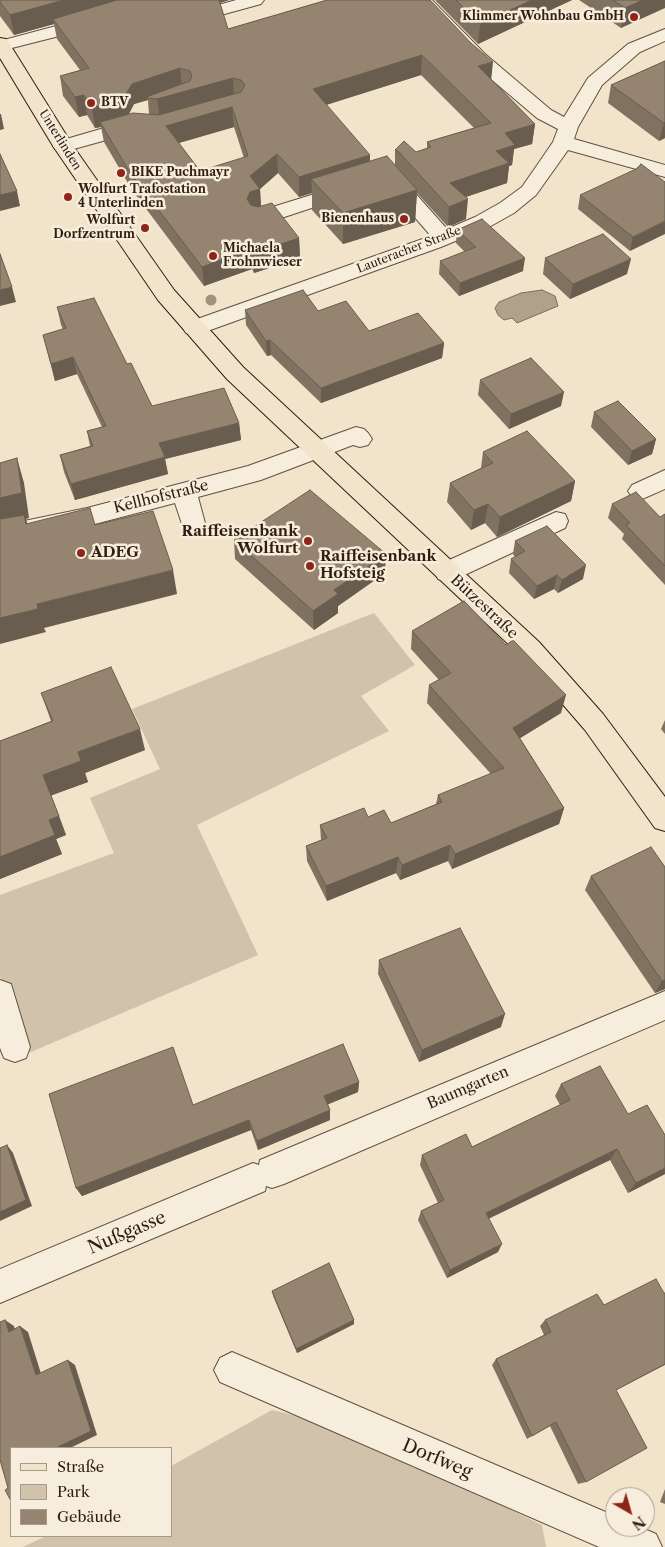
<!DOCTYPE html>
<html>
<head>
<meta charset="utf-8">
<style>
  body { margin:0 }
  #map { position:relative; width:665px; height:1547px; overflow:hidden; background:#f2e4cb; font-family:"Libre Caslon Text",serif }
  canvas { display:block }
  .legend { position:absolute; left:10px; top:1447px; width:162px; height:90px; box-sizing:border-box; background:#f7eddd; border:1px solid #a79a8a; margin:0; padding:6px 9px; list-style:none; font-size:15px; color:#301e0e }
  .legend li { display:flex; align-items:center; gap:10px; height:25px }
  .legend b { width:25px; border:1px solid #a79a8a }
  .north { position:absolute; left:605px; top:1487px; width:50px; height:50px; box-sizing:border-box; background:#f7eddd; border:1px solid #a79a8a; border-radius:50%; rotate:142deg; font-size:14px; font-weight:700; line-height:20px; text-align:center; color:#301e0e }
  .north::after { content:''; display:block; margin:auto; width:18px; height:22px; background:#8f2418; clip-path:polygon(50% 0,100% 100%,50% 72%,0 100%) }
</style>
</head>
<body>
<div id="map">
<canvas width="665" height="1547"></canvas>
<ul class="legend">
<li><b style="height:6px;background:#f2e4cb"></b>Straße</li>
<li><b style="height:14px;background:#d1c2ab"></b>Park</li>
<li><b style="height:14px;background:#958570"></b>Gebäude</li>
</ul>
<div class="north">N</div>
</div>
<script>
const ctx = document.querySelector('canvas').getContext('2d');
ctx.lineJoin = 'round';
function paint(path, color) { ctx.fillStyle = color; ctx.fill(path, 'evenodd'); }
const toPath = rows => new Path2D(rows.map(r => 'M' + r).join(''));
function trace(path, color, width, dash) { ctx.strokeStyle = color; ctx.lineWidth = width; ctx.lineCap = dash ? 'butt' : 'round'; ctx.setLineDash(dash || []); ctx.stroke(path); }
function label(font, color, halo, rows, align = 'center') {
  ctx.font = font + ' "Libre Caslon Text",serif'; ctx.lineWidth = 5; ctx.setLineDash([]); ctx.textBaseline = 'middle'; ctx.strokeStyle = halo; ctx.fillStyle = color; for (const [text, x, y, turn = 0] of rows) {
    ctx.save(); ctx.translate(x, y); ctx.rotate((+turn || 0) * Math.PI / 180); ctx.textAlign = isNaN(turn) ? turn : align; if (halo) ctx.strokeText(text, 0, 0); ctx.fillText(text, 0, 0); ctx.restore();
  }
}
paint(toPath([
  [374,613,415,665,361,696,389,731,197,825,258,955,24,1055,0,976,0,895,114,853,90,798,160,769,132,709],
  [272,1410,301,1417,501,1505,542,1525,546,1547,23,1547,46,1536,171,1536,171,1466]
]), '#d1c2ab');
const water = toPath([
  [542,290,555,296,558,306,517,323,512,318,504,320,498,315,495,308,499,302,521,293,542,290]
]);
paint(water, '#b0a18b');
trace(water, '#7d6d59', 1);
const minor = toPath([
  [143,0,170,0,167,4,83,30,0,51,0,41,71,22,143,0],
  [236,0,264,0,261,4,210,18,204,17,201,13,204,9,236,0],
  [413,0,432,0,485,54,551,110,564,117,588,78,628,44,665,29,665,41,640,52,602,85,578,127,574,139,665,165,665,177,568,150,536,195,514,213,489,227,441,247,202,333,194,335,186,333,183,328,186,323,431,236,385,183,382,179,385,175,392,173,399,175,447,229,475,217,500,203,522,187,540,161,553,142,558,129,537,118,471,62,413,0],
  [135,119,146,121,149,125,146,129,63,152,56,150,53,146,56,142,135,119],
  [347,184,354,186,357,190,354,194,260,225,253,223,250,218,253,213,347,184],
  [356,427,364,429,368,433,372,439,368,445,360,447,353,445,261,480,198,497,205,523,202,530,193,532,184,530,175,503,87,526,0,544,0,526,87,508,248,466,356,427],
  [665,470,665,489,640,500,632,497,628,491,632,485,665,470],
  [556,512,565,514,568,521,565,528,456,579,447,582,438,579,435,572,438,565,556,512],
  [0,980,11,984,30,1047,26,1058,15,1062,4,1058,0,1048,0,980],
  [665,991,665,1020,284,1184,272,1188,266,1186,265,1191,0,1303,0,1269,253,1163,259,1165,260,1160,665,991],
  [232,1352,615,1516,615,1527,640,1527,656,1534,662,1547,599,1547,220,1382,214,1370,220,1358,232,1352]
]);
const major = toPath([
  [0,38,6,39,9,43,73,146,174,290,243,367,539,642,603,714,665,797,665,831,655,828,585,730,521,656,227,379,158,300,53,146,0,58,0,38]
]);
trace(minor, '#60503d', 2);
trace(major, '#301e0e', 2);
paint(minor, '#f7eddd');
paint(major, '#f2e4cb');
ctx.fillStyle = '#a2927d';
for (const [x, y] of [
  [211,300]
]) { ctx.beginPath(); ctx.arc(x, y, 5.5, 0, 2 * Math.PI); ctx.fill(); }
paint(toPath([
  [0,0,229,0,220,3,228,29,327,0,492,80,535,124,532,144,514,149,512,165,509,166,507,183,466,197,466,219,448,227,417,193,415,222,343,244,312,210,312,193,299,197,278,173,260,189,261,206,299,238,300,258,254,273,252,269,204,286,132,190,104,142,101,127,95,128,87,115,79,117,63,96,60,76,80,70,57,39,54,24,14,35,0,16],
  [421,75,474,128,427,142,427,148,416,152,395,150,395,165,370,161,326,105],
  [148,100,149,114,129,114,134,104],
  [234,127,244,158,200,171,179,143],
  [435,0,572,0,478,44],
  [579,0,665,0,621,28],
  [665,61,665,138,659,141,608,103,611,85],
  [665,182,630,251,578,209,580,195],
  [457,230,523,271,459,296,439,274,440,261,465,252,456,243],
  [545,258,627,274,570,299,543,274],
  [57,307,127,364,152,406,239,423,241,440,165,459,168,474,75,500,64,472,60,455,90,446,87,431,102,427,77,374,55,381,43,335,63,329,61,325],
  [245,310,318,311,369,331,444,343,442,358,321,403,271,355,267,356,246,325],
  [480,380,561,406,509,429,478,395],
  [594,412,656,439,652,454,628,465,591,427],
  [483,452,575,481,571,501,497,537,485,523,471,530,447,502,450,483,481,468],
  [612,504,660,517,665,514,665,585,622,539,624,534,608,518],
  [234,540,385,573,338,606,338,613,314,630,235,559],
  [515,541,583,579,558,593,554,589,534,599,509,573,511,559,515,557,513,554],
  [412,631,561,713,520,738,564,808,559,824,452,869,448,861,400,880,396,873,327,901,307,861,306,846,321,840,320,825,368,817,391,823,436,804,438,795,491,774,427,703,429,685,439,680,411,649],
  [41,693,145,750,85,773,88,782,51,795,66,835,56,839,62,854,0,879,0,741,51,721],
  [665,720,665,734,661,729],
  [665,867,665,989,655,993,585,890,591,876],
  [379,960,501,1027,419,1062,378,974],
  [359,1082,358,1092,328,1104,330,1120,258,1150,251,1130,82,1196,76,1188,193,1105],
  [561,1084,628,1114,665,1174,628,1193,610,1160,489,1218,498,1252,447,1278,418,1220,421,1211,438,1203,420,1165,422,1155,472,1147,560,1105,555,1096],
  [272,1291,354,1320,354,1324,297,1353,273,1296],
  [664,1293,665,1293,665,1365,616,1390,586,1482,578,1484,550,1426,527,1439,492,1365,496,1359,544,1335,540,1326,545,1320,604,1305],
  [665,1489,665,1504,660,1502]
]), '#807260');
paint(toPath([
  [64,0,136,0,53,19,54,24,14,35,10,15],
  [198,0,229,0,202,8],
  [532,0,572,0,478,44,480,24],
  [643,0,665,0,665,8,621,28,625,8],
  [422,55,421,75,313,109,313,89],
  [493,62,491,82,478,66],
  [180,68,182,88,147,98,148,100,134,104,126,119,100,122,101,127,95,128,92,108,132,84],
  [233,78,234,98,160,119,157,99],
  [84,95,87,115,79,117,75,97],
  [232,107,234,127,168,146,166,126],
  [0,114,1,114,4,129,0,130],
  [665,122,665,138,659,141,664,123],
  [535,124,532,144,514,149,512,165,509,166,507,183,448,203,450,183,496,151,505,133],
  [277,154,278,173,260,189,261,209,251,212,247,199,250,176],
  [370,155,370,175,311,179,312,193,299,197,299,177],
  [417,190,415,222,343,244,343,213],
  [17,191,20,206,0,211,0,195],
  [468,199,466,219,448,227,449,207],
  [665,221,665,234,630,251,633,237],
  [299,238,300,258,254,273,253,253],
  [250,249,252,269,204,286,202,267],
  [525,258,523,271,459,296,460,283],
  [631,259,627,274,570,299,573,284],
  [12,287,16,302,0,306,0,290],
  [270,340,271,355,267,356,266,341],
  [444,343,442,358,321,403,321,388],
  [73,357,77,374,55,381,51,364],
  [564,392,561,406,509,429,511,414],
  [239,423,241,440,165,459,168,474,75,500,71,484,159,443],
  [656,439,652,454,628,465,632,451],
  [17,458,24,483,29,518,26,519,32,539,0,524,0,498],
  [575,481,571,501,497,537,500,517],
  [488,504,485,523,471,530,474,510],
  [386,554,385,573,338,606,338,613,314,630,313,611,334,590],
  [586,565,583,579,558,593,562,580],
  [173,570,177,594,44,628,46,632,0,644,0,618,37,604],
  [557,575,554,589,534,599,537,586],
  [566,695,561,713,509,745,513,728],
  [140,729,145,750,85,773,88,782,50,796,43,775,78,752],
  [564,808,559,824,452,869,455,854],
  [59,816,66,835,56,839,62,854,0,879,0,857,49,820],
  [450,845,448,861,400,880,402,865],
  [398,857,396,873,327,901,326,886],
  [665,980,665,989,655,993,662,981],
  [505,1014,501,1027,419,1062,422,1050],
  [359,1082,358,1092,324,1106,324,1096],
  [330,1110,330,1120,258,1150,257,1141],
  [249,1120,251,1130,82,1196,76,1188],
  [7,1145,13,1153,32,1206,0,1221,0,1212],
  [617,1149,610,1160,482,1222,486,1213],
  [665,1168,665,1174,628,1193,636,1183],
  [502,1244,498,1252,447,1278,450,1270],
  [5,1320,14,1326,17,1337,9,1332],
  [354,1320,354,1324,297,1353,296,1349],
  [20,1326,28,1332,43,1380,36,1375],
  [68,1360,75,1365,97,1435,70,1448,56,1448]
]), '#685d4e');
const building = toPath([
  [0,0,64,0,10,15,0,2,0,0],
  [117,0,219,0,228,29,327,0,430,0,471,43,493,62,478,66,535,124,505,133,515,145,496,151,509,163,450,183,468,199,449,207,399,152,395,150,404,141,416,152,431,147,427,142,491,123,422,55,313,89,370,155,299,177,277,154,250,176,260,189,250,192,247,199,251,205,258,207,272,203,299,238,253,253,250,249,202,267,129,171,100,122,133,113,159,115,241,92,245,85,241,80,233,78,157,99,147,98,149,96,190,81,192,75,190,71,180,68,132,84,123,99,92,108,84,95,75,97,60,76,89,68,53,19,117,0],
  [232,107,248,156,200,171,166,126,232,107],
  [456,0,532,0,480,24,456,0],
  [613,0,643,0,625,8,613,0],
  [665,61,665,122,664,123,611,85,665,61],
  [0,154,17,191,0,195,0,154],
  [387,156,417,190,343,213,311,179,387,156],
  [641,164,665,182,665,221,633,237,580,195,636,169,641,164],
  [482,219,525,258,460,283,440,261,476,247,457,230,482,219],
  [603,234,631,259,573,284,545,258,603,234],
  [0,254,12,287,0,290,0,254],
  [303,290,318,311,346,301,369,331,418,313,444,343,321,388,270,340,266,341,245,310,303,290],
  [94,298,127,364,131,363,152,406,224,388,239,423,159,443,165,457,71,484,60,455,93,446,87,431,106,426,73,357,51,364,43,335,66,328,57,307,94,298],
  [531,358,564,392,511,414,480,380,531,358],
  [618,401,656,439,632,451,594,412,618,401],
  [527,431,575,481,500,517,488,504,474,510,450,483,493,463,483,452,527,431],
  [17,458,22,493,0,498,0,463,17,458],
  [310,490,386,554,334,590,338,594,313,611,234,540,310,490],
  [636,492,660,517,665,514,665,566,626,525,630,523,612,504,636,492],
  [90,508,95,525,153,511,173,570,37,604,38,609,0,618,0,519,24,515,26,524,90,508],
  [547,526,586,565,562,580,557,575,537,586,511,559,525,551,515,541,547,526],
  [464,601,506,645,513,640,566,695,513,728,564,808,455,854,450,845,402,865,398,857,326,886,306,846,327,838,320,825,364,808,368,817,384,810,391,823,442,802,438,795,504,768,429,685,451,673,412,631,464,601],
  [111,667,140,729,78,752,81,761,43,775,59,816,49,820,55,835,0,857,0,741,53,721,41,693,111,667],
  [651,847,665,867,665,980,662,981,591,876,651,847],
  [460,928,505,1014,422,1050,379,960,460,928],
  [343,1044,359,1082,324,1096,330,1110,257,1141,249,1120,76,1188,49,1094,173,1047,193,1105,343,1044],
  [600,1066,628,1114,647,1105,665,1135,665,1168,636,1183,617,1149,486,1213,502,1244,450,1270,421,1211,444,1200,422,1155,466,1134,472,1147,570,1100,561,1084,600,1066],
  [7,1145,26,1200,0,1212,0,1148,7,1145],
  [329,1263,354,1320,296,1349,272,1291,329,1263],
  [656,1279,664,1293,665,1293,665,1364,616,1390,647,1448,586,1482,556,1422,532,1436,496,1359,551,1332,545,1320,597,1294,604,1305,656,1279],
  [5,1320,9,1332,20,1326,36,1375,68,1360,91,1431,56,1448,11,1448,11,1501,5,1490,8,1488,0,1460,0,1322,5,1320]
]);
paint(building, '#958570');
trace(building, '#685d4e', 1);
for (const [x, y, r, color] of [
  [634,17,5,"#8f2418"],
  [91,103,5,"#8f2418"],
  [121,173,5,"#8f2418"],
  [68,197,5,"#8f2418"],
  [404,219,5,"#8f2418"],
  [145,228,5,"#8f2418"],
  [213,256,5,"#8f2418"],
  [308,541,5,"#8f2418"],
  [81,553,5,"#8f2418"],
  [310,566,5,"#8f2418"]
]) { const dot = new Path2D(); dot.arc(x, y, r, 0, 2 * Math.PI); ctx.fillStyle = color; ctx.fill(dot); trace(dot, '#f7eddd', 2); }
label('bold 12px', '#301e0e', '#f7eddd', [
  ["Klimmer Wohnbau GmbH",624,17,"right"],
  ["BTV",101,103],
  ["BIKE Puchmayr",131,173],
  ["Wolfurt Trafostation",78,190],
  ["4 Unterlinden",78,204],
  ["Bienenhaus",394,219,"right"],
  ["Wolfurt",135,221,"right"],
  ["Dorfzentrum",135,235,"right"],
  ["Michaela",223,249],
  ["Frohnwieser",223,263]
], 'left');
label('12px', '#301e0e', '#f7eddd', [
  ["Unterlinden",60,140,58],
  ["Lauteracher Straße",409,250,-21]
]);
label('15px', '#301e0e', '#f7eddd', [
  ["Kellhofstraße",161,497,-14],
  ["Bützestraße",484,607,43],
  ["Baumgarten",468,1088,-23]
]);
label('bold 15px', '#301e0e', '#f7eddd', [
  ["Raiffeisenbank",298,532,"right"],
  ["Wolfurt",298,549,"right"],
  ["ADEG",91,553],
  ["Raiffeisenbank",320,557],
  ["Hofsteig",320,574]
], 'left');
label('18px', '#301e0e', '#f7eddd', [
  ["Nußgasse",127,1233,-23],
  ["Dorfweg",437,1459,23]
]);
</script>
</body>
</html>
